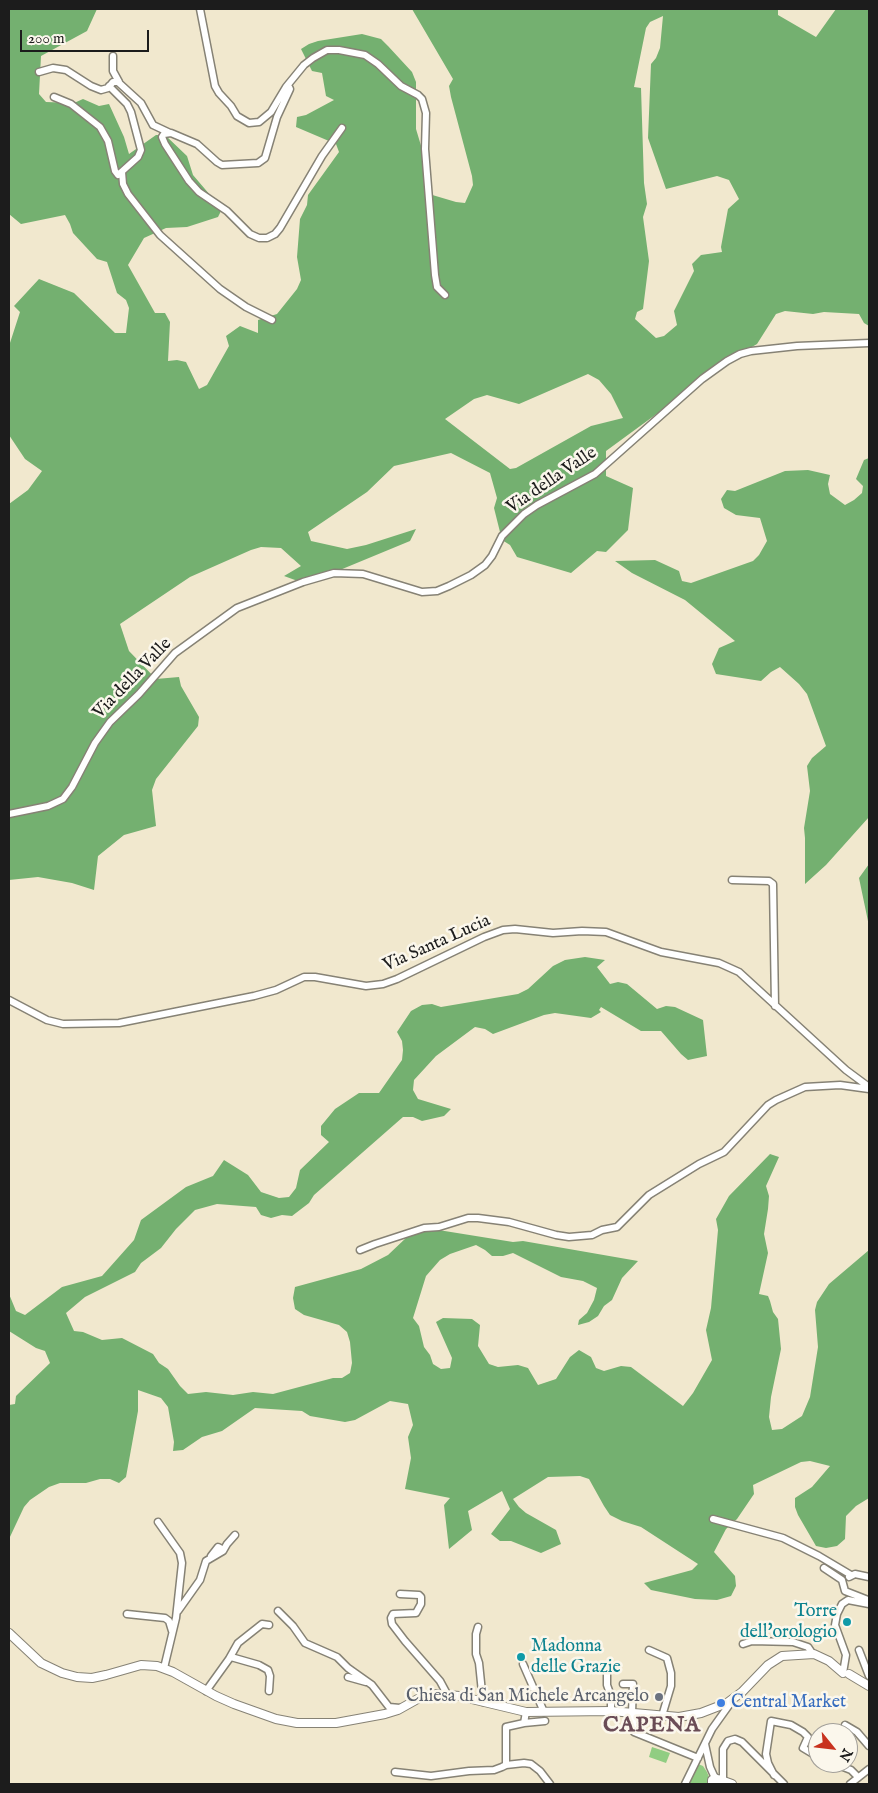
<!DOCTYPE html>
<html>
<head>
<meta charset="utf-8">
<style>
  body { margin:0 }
  #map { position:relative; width:878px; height:1793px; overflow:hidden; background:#f1e8ce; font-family:"IM FELL English",serif }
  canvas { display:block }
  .frame { position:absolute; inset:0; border:10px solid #1c1c1c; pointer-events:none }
  .north { position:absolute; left:808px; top:1723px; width:50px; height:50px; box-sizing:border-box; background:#fbf7ec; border:1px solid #a29f99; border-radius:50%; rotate:119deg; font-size:14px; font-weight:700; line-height:20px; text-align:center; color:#1c1c1c }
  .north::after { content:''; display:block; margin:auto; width:18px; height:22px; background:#c8321e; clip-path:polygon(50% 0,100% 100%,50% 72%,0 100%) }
  .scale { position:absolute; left:20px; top:30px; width:129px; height:22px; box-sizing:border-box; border:2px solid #1c1c1c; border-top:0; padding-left:6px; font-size:15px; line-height:18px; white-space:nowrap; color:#1c1c1c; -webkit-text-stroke:4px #fbf7ec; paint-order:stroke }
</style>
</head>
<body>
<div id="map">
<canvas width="878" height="1793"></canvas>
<div class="frame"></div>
<div class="north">N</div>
<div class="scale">200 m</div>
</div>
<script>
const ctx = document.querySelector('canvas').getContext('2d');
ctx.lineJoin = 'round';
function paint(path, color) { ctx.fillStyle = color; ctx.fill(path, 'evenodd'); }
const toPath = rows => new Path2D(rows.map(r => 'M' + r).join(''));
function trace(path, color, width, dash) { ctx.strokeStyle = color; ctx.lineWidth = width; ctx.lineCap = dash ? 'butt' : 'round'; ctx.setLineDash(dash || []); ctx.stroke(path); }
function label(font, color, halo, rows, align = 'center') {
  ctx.font = font + ' "IM FELL English",serif'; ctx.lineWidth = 5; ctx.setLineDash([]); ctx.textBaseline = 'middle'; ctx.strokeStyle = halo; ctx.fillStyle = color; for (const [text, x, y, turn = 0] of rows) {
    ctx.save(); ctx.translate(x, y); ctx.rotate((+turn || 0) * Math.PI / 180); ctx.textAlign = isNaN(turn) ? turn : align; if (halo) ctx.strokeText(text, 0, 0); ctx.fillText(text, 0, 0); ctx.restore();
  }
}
paint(toPath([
  [652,1747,670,1753,666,1763,649,1757],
  [698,1764,703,1766,707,1772,709,1777,708,1784,688,1784]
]), '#90cd82');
paint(toPath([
  [9,9,97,9,87,31,41,56,39,94,46,102,74,103,83,99,99,106,109,104,124,137,129,154,156,135,165,135,187,156,193,175,222,209,218,217,187,227,166,228,144,238,128,265,155,313,165,313,170,322,168,361,177,360,186,362,199,389,207,385,229,346,226,336,240,326,258,333,258,320,277,314,297,289,301,280,297,257,300,219,307,205,308,195,339,152,336,144,296,127,297,117,306,115,334,100,326,96,322,73,312,71,301,49,309,44,318,41,362,34,381,39,388,46,412,72,416,82,416,129,422,149,426,184,429,194,456,202,465,203,473,185,472,176,451,97,449,86,453,79,412,9,778,9,778,15,816,37,836,9,869,9,869,326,864,323,859,314,824,312,813,314,785,311,776,314,757,344,733,358,606,451,606,476,633,488,628,530,606,552,597,551,571,573,517,557,510,545,502,540,494,508,497,498,490,473,451,453,394,466,367,492,308,532,311,541,347,549,366,545,416,529,410,541,306,584,284,576,301,566,281,548,261,547,251,550,190,577,120,624,129,651,156,679,179,677,181,686,199,717,198,726,156,779,152,790,156,826,124,835,98,856,94,890,72,883,38,877,9,880,9,504,28,490,42,471,25,459,9,435,9,346,20,312,14,306,39,279,74,293,115,333,126,333,129,308,126,300,117,293,107,262,97,259,73,233,70,224,65,215,21,224,9,214],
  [663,16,660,48,656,58,651,64,648,138,666,189,717,176,729,180,739,199,728,209,721,247,722,252,701,255,692,264,694,271,674,311,677,325,664,336,656,338,635,319,637,312,643,309,649,261,643,217,647,204,644,183,641,88,634,87,646,28,650,22],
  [588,374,599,380,611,394,623,418,591,426,516,468,510,469,445,419,474,399,487,395,519,404],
  [869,458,869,817,826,865,805,884,805,838,804,828,810,791,807,766,812,758,826,746,807,694,799,684,780,667,771,672,761,681,716,674,712,664,719,648,735,641,685,600,632,573,615,561,655,560,679,571,682,581,691,583,753,561,759,555,767,541,760,518,736,515,724,508,721,499,727,490,735,491,785,471,808,470,830,475,828,484,830,494,845,505,854,500,862,493,863,486,856,479,864,460],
  [869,864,869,926,859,878],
  [585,957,605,960,597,967,610,984,618,982,627,984,657,1009,666,1006,675,1007,703,1020,707,1056,688,1060,681,1054,661,1031,641,1031,601,1007,599,1010,601,1012,591,1018,555,1013,544,1015,493,1034,485,1029,475,1027,436,1056,414,1080,413,1090,418,1099,451,1109,444,1116,422,1121,413,1117,403,1117,314,1195,309,1203,292,1216,282,1215,271,1218,261,1215,256,1207,217,1204,195,1210,176,1229,161,1248,141,1263,135,1272,85,1297,66,1313,74,1331,83,1332,102,1340,122,1338,153,1354,159,1363,168,1369,180,1386,188,1394,206,1392,233,1395,253,1392,273,1394,333,1378,342,1378,350,1373,352,1363,350,1342,347,1332,339,1325,304,1315,295,1309,293,1298,295,1287,361,1269,388,1255,407,1237,426,1228,513,1242,523,1241,638,1261,622,1278,612,1300,604,1306,598,1316,589,1322,578,1325,579,1320,587,1313,594,1300,597,1288,583,1281,561,1277,513,1253,503,1256,492,1256,485,1250,476,1245,450,1254,440,1260,426,1276,413,1318,419,1326,424,1347,430,1355,433,1364,441,1369,450,1368,452,1358,436,1322,443,1318,472,1319,480,1325,478,1346,489,1364,498,1367,518,1365,528,1368,538,1385,556,1379,570,1357,579,1350,591,1357,596,1368,604,1371,621,1366,631,1367,683,1406,693,1393,712,1360,706,1330,711,1308,718,1230,716,1219,729,1196,770,1154,779,1157,766,1186,769,1196,768,1209,764,1234,768,1253,759,1294,768,1296,770,1301,773,1312,778,1319,781,1349,771,1397,769,1417,772,1430,782,1429,802,1416,810,1397,818,1347,815,1310,817,1302,829,1284,869,1250,869,1498,856,1506,846,1516,845,1539,837,1546,826,1548,816,1546,798,1515,795,1507,795,1498,812,1487,830,1466,810,1461,801,1462,753,1485,754,1494,737,1519,726,1529,714,1552,735,1576,736,1586,731,1596,717,1600,695,1599,651,1590,644,1583,692,1570,698,1564,641,1527,622,1521,610,1515,604,1506,589,1479,580,1476,548,1477,513,1499,519,1507,526,1513,556,1530,561,1544,541,1553,511,1541,500,1541,491,1534,510,1509,502,1491,468,1511,472,1530,449,1549,444,1505,450,1498,405,1489,411,1458,408,1437,413,1425,408,1404,390,1401,355,1420,345,1422,310,1416,302,1411,255,1408,222,1431,202,1437,183,1450,173,1451,174,1442,168,1407,161,1398,138,1390,138,1411,126,1477,119,1483,110,1479,100,1479,86,1483,60,1483,49,1487,30,1500,24,1507,9,1539,9,1405,15,1404,16,1396,50,1363,45,1351,36,1348,9,1331,9,1294,16,1311,25,1315,62,1287,102,1276,134,1240,141,1220,186,1187,213,1176,224,1160,248,1175,261,1192,279,1198,289,1197,296,1188,300,1170,329,1142,321,1135,321,1126,335,1109,359,1093,379,1093,402,1060,403,1050,402,1041,397,1032,411,1011,422,1005,432,1004,441,1007,518,994,528,989,553,966,565,960]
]), '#74b070');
const minor = toPath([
  [200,9,215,86,219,93,231,106,237,116,249,123,259,122,271,112,286,87,289,87,290,89,277,117,265,158,258,163,222,165,217,162,197,144,171,133,164,134,162,137,165,144,189,181,199,192,227,211,250,234,259,238,267,238,275,234,280,228,322,156,342,128],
  [113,56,113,71,119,82],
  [39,72,53,68,66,70,91,86,101,90,108,88,113,82,118,82,141,103,153,125,170,133],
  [286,87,304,65,313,58,327,50,339,50,365,55,378,64,401,86,418,95,422,99,426,113,425,149,435,275,437,287,445,295],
  [54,97,71,104,100,127,108,141,115,171,118,175,138,157,141,150,131,112,127,104,109,86],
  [122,172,123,184,128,194,160,235,220,289,246,307,272,320],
  [9,814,48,806,63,799,72,787,95,743,110,722,139,694,175,653,237,608,303,582,334,573,363,574,422,592,437,591,449,586,471,575,485,565,492,556,502,536,524,514,537,505,595,474,702,379,727,361,740,354,751,351,797,346,869,343],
  [732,880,769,881,773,884,775,1006],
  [9,1000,47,1020,63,1024,119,1023,254,996,276,990,304,977,315,977,366,986,383,984,397,979,484,937,503,930,515,929,553,933,582,931,606,932,661,952,719,963,739,972,846,1070,869,1087],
  [360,1250,375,1244,424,1228,439,1227,468,1218,478,1218,509,1222,556,1235,569,1237,592,1235,602,1230,617,1227,649,1195,699,1164,724,1152,768,1105,776,1100,805,1087,840,1085,869,1089],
  [713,1519,783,1538,819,1556,851,1575],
  [158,1522,180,1553,182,1563,176,1618,164,1668],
  [211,1556,218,1547,220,1548,221,1552],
  [824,1568,842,1580,845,1591,868,1600],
  [849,1577,855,1574,869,1577],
  [400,1594,419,1595,421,1597,421,1604,416,1613,393,1614,391,1618,392,1624,405,1641,440,1681,447,1694],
  [178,1611,200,1580,206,1561,223,1551,227,1544,235,1535],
  [278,1611,293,1626,305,1643,337,1657,348,1668,372,1685,389,1707,400,1708],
  [127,1614,165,1618,169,1621,172,1631],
  [478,1627,476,1634,476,1654,479,1663,483,1702],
  [743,1644,752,1641,793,1642,808,1647,812,1653],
  [649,1650,667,1658,671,1673,671,1686,662,1716],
  [859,1650,869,1676],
  [231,1657,259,1665,268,1670,270,1676,269,1691],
  [523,1664,544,1712],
  [843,1673,846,1655,835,1625,837,1614,842,1604,848,1600,869,1604],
  [607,1674,607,1685,611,1696,611,1711],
  [348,1677,366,1682],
  [623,1684,633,1684,632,1713],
  [206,1691,229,1659,238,1643,262,1624,269,1625],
  [633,1713,633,1728,634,1732,698,1758],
  [524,1723,545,1721],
  [845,1725,857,1732,869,1746],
  [705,1744,710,1767,715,1778],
  [833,1763,851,1770,858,1777],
  [506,1765,524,1763,531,1764,540,1771,550,1784],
  [395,1772,431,1776,469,1771,494,1770,502,1767,506,1765,506,1727,524,1723,526,1712],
  [774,1775,768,1763,766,1754,771,1721,791,1725,803,1732,808,1737,803,1748,818,1757],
  [723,1780,723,1749,728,1741,735,1739,742,1742,784,1784],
  [685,1784,712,1729,732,1701],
  [850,1784,869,1769]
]);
const major = toPath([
  [9,1633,41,1663,62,1673,77,1677,92,1678,106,1675,141,1665,157,1666,173,1672,216,1696,234,1704,276,1719,297,1723,336,1723,385,1714,398,1710,423,1696,437,1694,459,1696,526,1712,611,1711,679,1717,701,1713,727,1703,742,1692,768,1665,782,1656,814,1654,829,1661,843,1673],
  [849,1674,869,1686],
  [718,1779,732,1784],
  [712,1784,712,1780,715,1778,719,1780,720,1784]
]);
trace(minor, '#868275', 9);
trace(major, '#868275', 10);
trace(minor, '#fff', 6);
trace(major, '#fff', 8);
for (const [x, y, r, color] of [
  [847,1622,5,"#0f9aa8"],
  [521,1657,5,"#0f9aa8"],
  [659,1697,5,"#6b7280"],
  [721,1703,5,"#3f7fe0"]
]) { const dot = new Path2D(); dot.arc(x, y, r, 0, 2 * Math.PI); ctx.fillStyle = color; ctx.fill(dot); trace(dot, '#fbf7ec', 2); }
label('18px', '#1c1c1c', '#fbf7ec', [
  ["Via della Valle",552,481,-34],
  ["Via della Valle",133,679,-46],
  ["Via Santa Lucia",437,944,-24]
]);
label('18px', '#0d838f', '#fbf7ec', [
  ["Torre",837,1612],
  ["dell'orologio",837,1633],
  ["Madonna",531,1647,"left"],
  ["delle Grazie",531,1668,"left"]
], 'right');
label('18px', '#5b616d', '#fbf7ec', [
  ["Chiesa di San Michele Arcangelo",649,1697]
], 'right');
label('18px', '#366cbe', '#fbf7ec', [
  ["Central Market",731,1703]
], 'left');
ctx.letterSpacing = '1px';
label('bold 22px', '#6a4c56', '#fbf7ec', [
  ["CAPENA",652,1726]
]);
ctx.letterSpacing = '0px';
</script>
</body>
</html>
